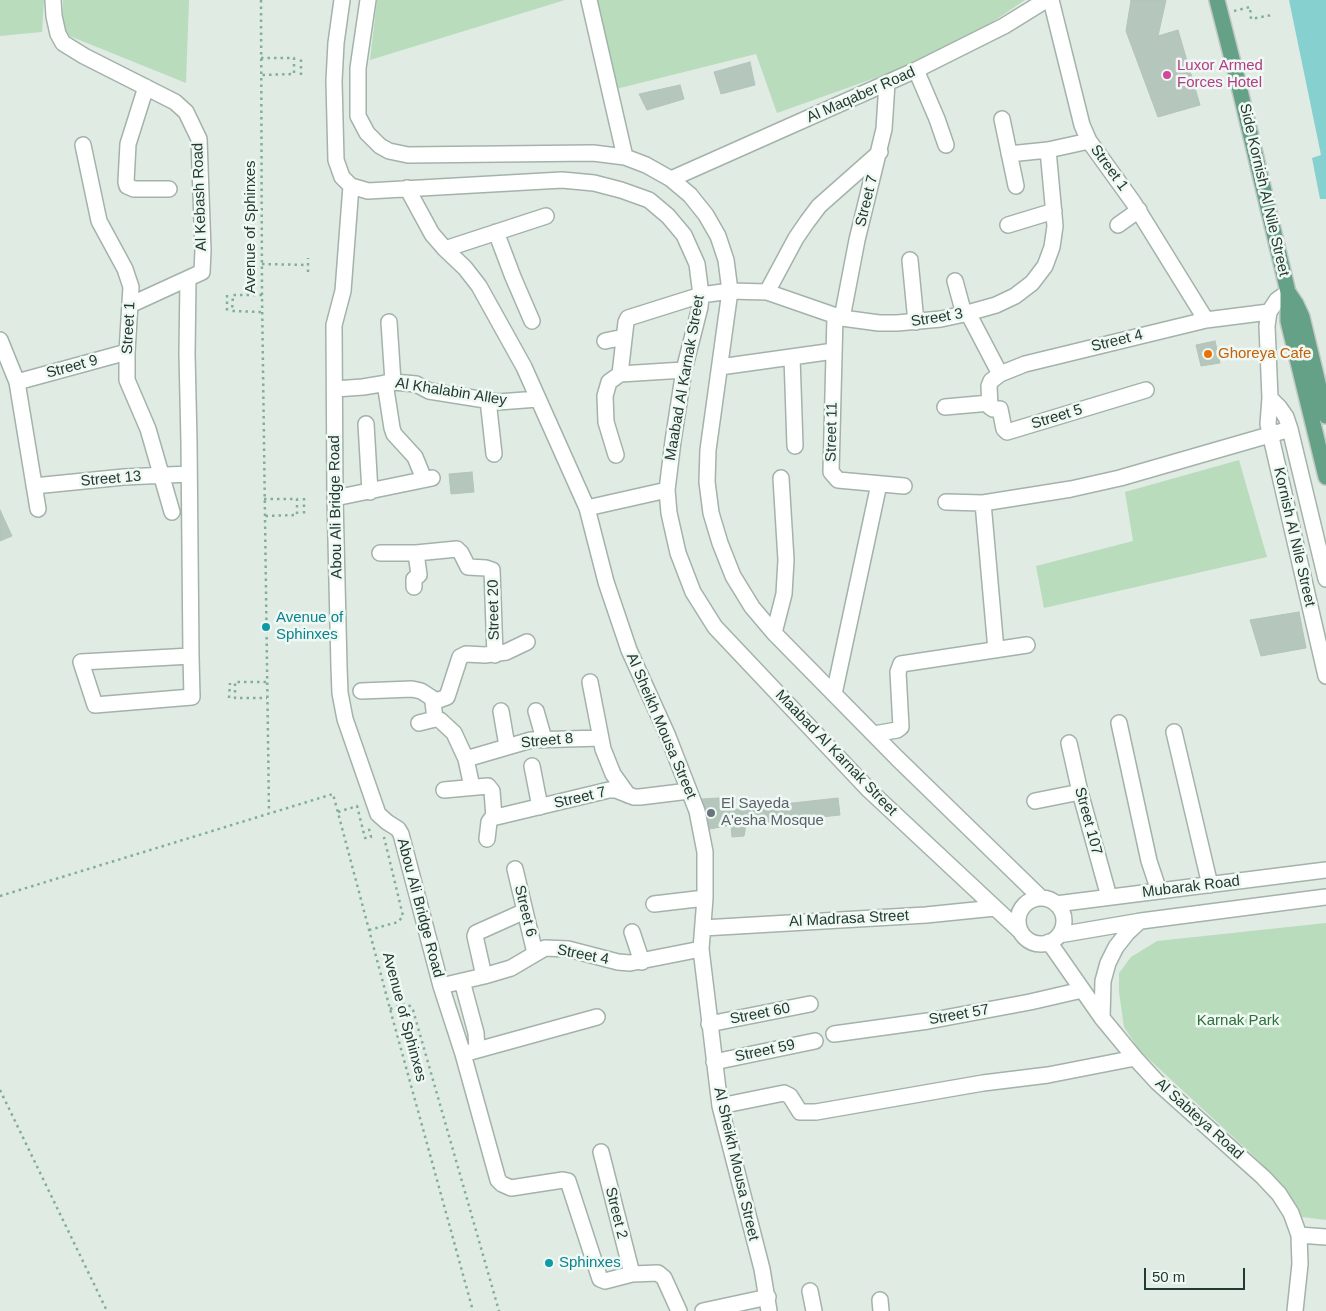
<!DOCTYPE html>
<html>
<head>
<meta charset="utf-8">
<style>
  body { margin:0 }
  #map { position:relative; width:1326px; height:1311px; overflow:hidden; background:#e0ebe4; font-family:Arial,sans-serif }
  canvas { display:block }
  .scale { position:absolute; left:1144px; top:1268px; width:101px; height:22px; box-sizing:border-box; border:2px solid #213b30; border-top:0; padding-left:6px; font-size:15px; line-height:18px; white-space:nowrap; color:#213b30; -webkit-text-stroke:4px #f0f8f3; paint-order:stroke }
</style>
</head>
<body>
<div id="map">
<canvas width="1326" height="1311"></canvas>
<div class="scale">50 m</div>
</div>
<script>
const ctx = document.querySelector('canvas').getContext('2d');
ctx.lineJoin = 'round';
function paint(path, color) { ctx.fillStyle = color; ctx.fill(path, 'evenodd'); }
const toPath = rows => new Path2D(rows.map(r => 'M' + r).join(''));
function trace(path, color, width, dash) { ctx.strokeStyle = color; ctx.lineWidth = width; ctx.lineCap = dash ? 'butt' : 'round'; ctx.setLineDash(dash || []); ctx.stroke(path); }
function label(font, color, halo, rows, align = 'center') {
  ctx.font = font + ' Arial,sans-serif'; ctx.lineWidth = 5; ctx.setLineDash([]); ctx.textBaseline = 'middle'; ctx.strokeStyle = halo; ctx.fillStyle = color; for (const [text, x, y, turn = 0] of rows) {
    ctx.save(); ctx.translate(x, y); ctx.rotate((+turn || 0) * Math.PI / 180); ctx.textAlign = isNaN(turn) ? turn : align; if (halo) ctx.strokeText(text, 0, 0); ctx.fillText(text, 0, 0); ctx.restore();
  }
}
paint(toPath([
  [0,0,44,0,42,32,0,36],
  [63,0,189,0,186,83,62,33],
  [377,0,565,0,370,60],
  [594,0,1025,0,948,52,777,113,756,54,616,89],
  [1239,460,1267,557,1044,608,1036,566,1133,541,1125,492],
  [1326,923,1326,1220,1302,1217,1287,1191,1257,1159,1140,1051,1124,1027,1119,992,1119,973,1131,957,1157,941]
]), '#b9dcbc');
paint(toPath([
  [1289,0,1326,0,1326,199,1320,199,1312,158,1321,155]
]), '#87d0d0');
const building = toPath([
  [1131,0,1166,0,1158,36,1178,30,1200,105,1158,117,1126,31,1131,0],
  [750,62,755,85,721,94,714,72,750,62],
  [680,85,684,99,647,110,639,94,680,85],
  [1215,341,1220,363,1201,366,1196,345,1215,341],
  [472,472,474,492,451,494,449,474,472,472],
  [0,510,12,536,0,541,0,510],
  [1299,612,1306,648,1261,656,1250,620,1299,612],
  [719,798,720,811,838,798,840,815,746,825,744,836,732,837,731,825,710,829,702,799,719,798]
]);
paint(building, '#b5c6bd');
trace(building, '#b2c4ba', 1);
const minor = toPath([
  [53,0,54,16,58,34,63,43,84,56,175,102,186,112,199,139,203,250,202,272,130,305],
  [342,0,336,43,334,81,336,160,342,177,351,186,368,191,562,180,594,183,621,190,649,200,668,216,684,235,697,264,701,295,700,307,684,370,673,441,667,490,669,513,678,553,693,592,715,627,869,790,1020,931],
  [368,0,358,68,358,116,367,133,380,146,389,151,408,155,593,153,625,157,646,165,671,179,690,195,706,215,718,236,726,260,730,291,708,450,707,482,711,513,720,543,733,576,752,607,774,633,897,758,1041,898],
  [589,0,625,157],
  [1051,0,1082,125,1089,141,1133,202,1206,320],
  [916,70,937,119,946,145],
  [146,87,128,144,126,182,127,186,134,189,169,189],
  [1002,119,1016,186],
  [83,145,99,221,125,269,131,287,127,352,127,380,148,429,172,512],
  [1009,154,1048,150,1089,141],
  [671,179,916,70,1004,26,1046,0],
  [351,186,343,291,334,325,335,498,339,667,340,693,345,719,378,814,387,822,398,829,401,834,441,986,463,1054,498,1180,502,1184,511,1188,563,1180,568,1181,600,1279,605,1281,632,1274,658,1273,664,1278,679,1311],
  [407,188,432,234,445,249,465,268,479,286,524,367,587,508,606,582,629,650,667,734,697,811,705,852,705,898,701,949,720,1106,762,1269,769,1311],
  [1008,225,1054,211],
  [1118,225,1139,210],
  [496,232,513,277,532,321],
  [445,249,546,216],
  [910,260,916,322],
  [188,279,187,354,189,442,191,656,192,697,95,705,81,662,191,656],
  [955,281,964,314],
  [767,292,796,238,807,222,819,206,880,152],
  [1288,292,1277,300,1269,312,1267,326,1270,398,1268,424,1326,676],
  [968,313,1000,374],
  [835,316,831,472,838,480,904,486],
  [842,318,857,240,884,129,887,83],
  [389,322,393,382],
  [0,340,17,382,38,509],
  [605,341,624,337],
  [792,357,795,446],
  [720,367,834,351],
  [620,374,626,322,628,318,701,295,730,291,767,292,842,318,879,323,897,323,941,319,964,314,996,305,1015,296,1032,283,1045,266,1052,247,1055,226,1048,150],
  [17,382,127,352],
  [385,383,392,428,394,434,415,457,424,479],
  [335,389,363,387,393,382,416,384,429,391,498,402,538,399],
  [1146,390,1007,432,1004,429,1000,409,993,409,990,407,989,386,991,381,1000,374,1025,364,1206,320,1269,312],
  [1270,398,1279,407,1286,417,1290,429,1326,579],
  [488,400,494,454],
  [945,407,990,403],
  [366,424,370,492],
  [616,455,606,422,605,396,609,382,620,374,684,370],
  [34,486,124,477,189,474],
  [335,498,432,478],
  [946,502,983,503,996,650],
  [983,503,1071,489,1120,478,1290,429],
  [587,508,667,490],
  [380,553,416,553,457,549,461,553,468,567,486,568,492,570,495,655],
  [414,587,414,579,419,575,416,553],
  [774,633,784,594,786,560,781,478],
  [590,682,603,749,613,774,628,795],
  [361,691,412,689,421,691,435,700],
  [834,694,879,484],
  [501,711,507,746],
  [536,711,544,739],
  [435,719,433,702,447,697,460,657,466,654,485,655,506,652,527,642],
  [419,723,435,719,440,720,454,733,466,759,472,787],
  [1119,723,1149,861,1159,891],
  [1174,732,1210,885],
  [874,734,897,730,901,727,898,672,901,664,1027,645],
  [1069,743,1080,792,1109,897],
  [466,759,531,740,601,738],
  [532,766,540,807],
  [444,790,488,786,492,791,494,817],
  [1035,801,1080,792],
  [487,839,489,822,492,818,609,790,616,790,634,797,640,797,689,791],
  [515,869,535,953],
  '1018 921a23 23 0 1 1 46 0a23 23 0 1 1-46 0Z',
  [654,904,705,898],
  [1056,904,1326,870],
  [703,928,926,915,995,908],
  [632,932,642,962],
  [1059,935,1141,921,1326,897],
  [1049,942,1102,1018,1135,1058,1157,1082,1263,1177,1279,1194,1291,1213,1299,1235,1300,1264,1295,1311],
  [484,976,475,936,476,933,525,911],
  [462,981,476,1033,477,1050],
  [441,986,484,976,511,968,545,948,568,949,618,962,630,963,701,949],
  [1102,1018,1103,981,1108,963,1116,947,1127,933,1140,921],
  [709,1024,810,1004],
  [834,1034,928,1021,1030,1002,1082,990],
  [463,1054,597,1017],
  [714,1062,815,1041],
  [720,1106,784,1093,790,1096,800,1112,816,1112,983,1083,1048,1075,1135,1058],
  [601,1152,632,1274],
  [1299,1235,1326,1237],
  [810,1291,814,1311],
  [880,1300,881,1311],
  [703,1311,768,1297]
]);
const major = toPath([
  [1217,0,1238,82,1288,292,1288,321,1326,477],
  [1288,292,1296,304,1302,317,1326,416]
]);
trace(minor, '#a3b3aa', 18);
trace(major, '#c1c8c5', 18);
trace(toPath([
  [261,0,262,295,269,813],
  [1234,11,1250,7,1251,19,1272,15],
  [261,58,294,58,294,74,262,75],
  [301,75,301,57],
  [262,264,308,265],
  [308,272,308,258],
  [227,295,227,311],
  [262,295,233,295,232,311,262,312],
  [304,498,304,516],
  [264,499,297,499,297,515,265,516],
  [266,682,235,682,235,698,267,698],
  [229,698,230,683],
  [338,812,357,806,365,838,371,837,368,825],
  [0,896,333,794,390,1009,473,1311],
  [369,930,398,922,403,916,384,837],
  [390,1009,405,1004,410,1006,413,1010,499,1311],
  [0,1090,107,1311]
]), '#80af99', 2.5, [2.5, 4]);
trace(minor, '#fff', 15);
trace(major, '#64a187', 15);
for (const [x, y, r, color] of [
  [1167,75,5,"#d1479c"],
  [1208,354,5,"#e8710a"],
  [266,627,5,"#0f9aa8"],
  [711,813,5,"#6b7280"],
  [549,1263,5,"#0f9aa8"]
]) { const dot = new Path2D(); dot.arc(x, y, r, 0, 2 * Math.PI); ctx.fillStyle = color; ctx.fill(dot); trace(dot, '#f0f8f3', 2); }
label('15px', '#b23c85', '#f0f8f3', [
  ["Luxor Armed",1177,66],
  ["Forces Hotel",1177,83]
], 'left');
label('15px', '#213b30', '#f0f8f3', [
  ["Al Maqaber Road",861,95,-24],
  ["Street 1",1109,168,54],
  ["Side Kornish Al Nile Street",1264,190,77],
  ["Al Kebash Road",200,197,-92],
  ["Street 7",867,201,-76],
  ["Avenue of Sphinxes",251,227,-90],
  ["Street 3",937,318,-9],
  ["Street 1",129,328,-87],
  ["Street 4",1117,341,-14],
  ["Street 9",72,367,-15],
  ["Maabad Al Karnak Street",685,378,-80],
  ["Al Khalabin Alley",451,392,9],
  ["Street 5",1057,417,-17],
  ["Street 11",832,432,-89],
  ["Street 13",111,479,-5],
  ["Abou Ali Bridge Road",336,507,-91],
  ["Kornish Al Nile Street",1294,537,77],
  ["Street 20",494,610,-91],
  ["Al Sheikh Mousa Street",661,726,67],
  ["Street 8",547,741,-5],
  ["Maabad Al Karnak Street",836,753,46],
  ["Street 7",580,798,-13],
  ["Street 107",1088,821,75],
  ["Mubarak Road",1191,887,-7],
  ["Abou Ali Bridge Road",420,908,75],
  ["Street 6",525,911,76],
  ["Al Madrasa Street",849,919,-3],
  ["Street 4",583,955,11],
  ["Street 60",760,1014,-11],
  ["Street 57",959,1015,-10],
  ["Avenue of Sphinxes",404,1017,75],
  ["Street 59",765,1051,-12],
  ["Al Sabteya Road",1199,1119,42],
  ["Al Sheikh Mousa Street",736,1164,77],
  ["Street 2",616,1213,76]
]);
label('15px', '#c56008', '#f0f8f3', [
  ["Ghoreya Cafe",1218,354]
], 'left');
label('15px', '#0d838f', '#f0f8f3', [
  ["Avenue of",276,618],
  ["Sphinxes",276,635],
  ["Sphinxes",559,1263]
], 'left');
label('15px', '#5b616d', '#f0f8f3', [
  ["El Sayeda",721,804],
  ["A'esha Mosque",721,821]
], 'left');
label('15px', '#2b723b', '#f0f8f3', [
  ["Karnak Park",1238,1021]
]);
</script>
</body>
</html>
